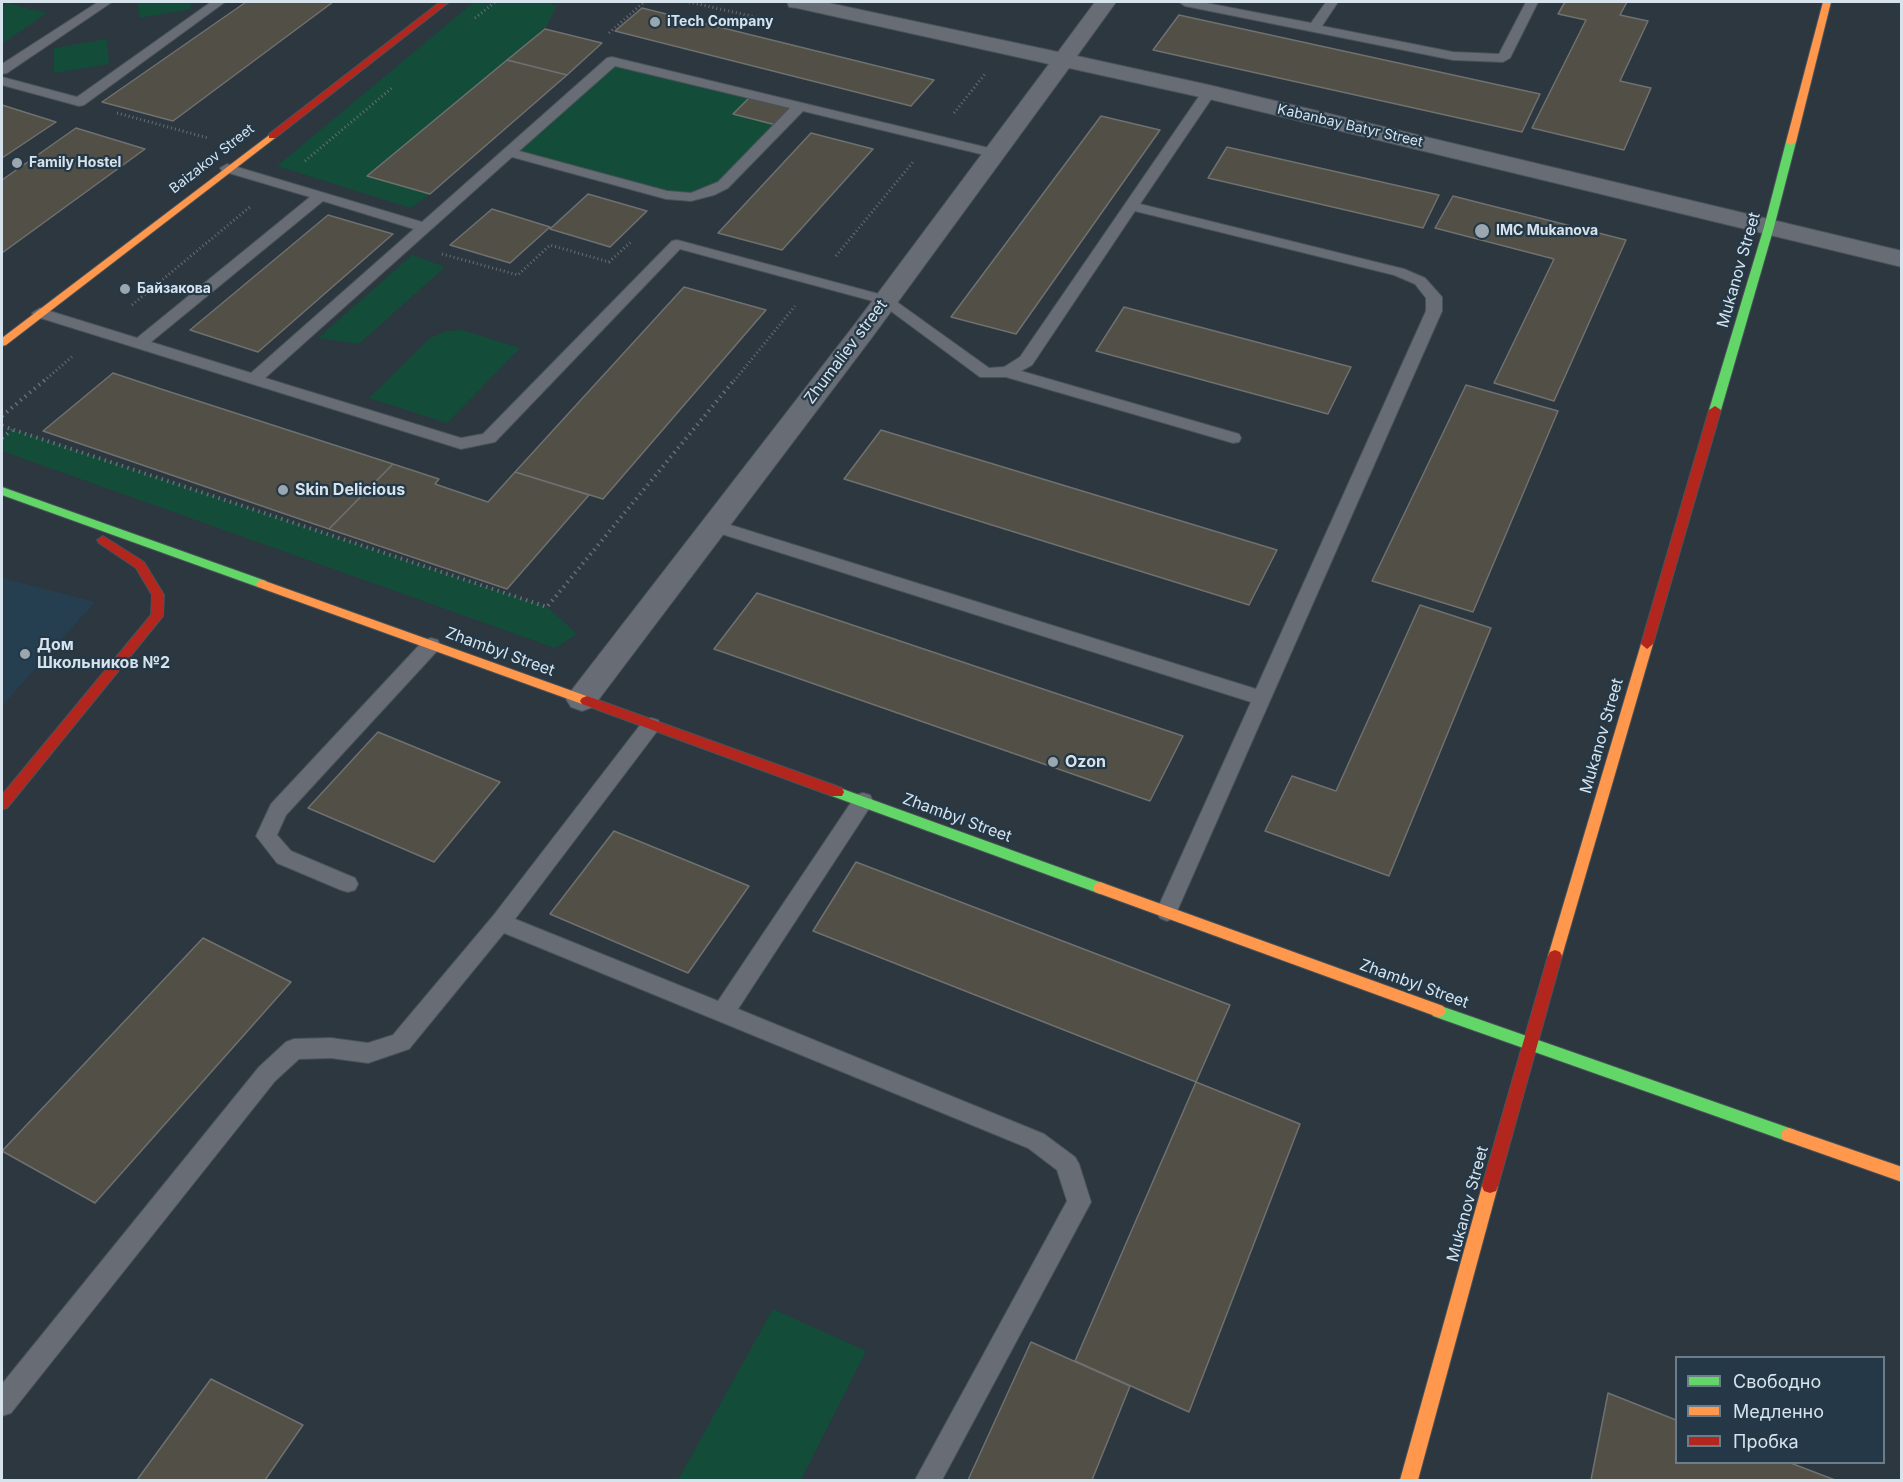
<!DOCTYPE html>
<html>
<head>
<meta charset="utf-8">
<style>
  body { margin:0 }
  #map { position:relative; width:1903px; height:1482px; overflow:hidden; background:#2c373f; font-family:Inter,sans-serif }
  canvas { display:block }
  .frame { position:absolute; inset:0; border:3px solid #d7e3ec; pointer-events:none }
  .legend { position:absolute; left:1675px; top:1356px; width:210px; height:108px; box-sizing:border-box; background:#243847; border:2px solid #6c7c89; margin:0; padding:8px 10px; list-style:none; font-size:18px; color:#d7e3ec }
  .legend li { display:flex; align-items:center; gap:12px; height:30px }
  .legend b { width:30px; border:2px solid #6c7c89 }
</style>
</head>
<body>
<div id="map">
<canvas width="1903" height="1482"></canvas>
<div class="frame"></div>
<ul class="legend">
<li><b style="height:8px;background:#63d668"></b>Свободно</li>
<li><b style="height:8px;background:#ff974d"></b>Медленно</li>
<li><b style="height:8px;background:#b3261e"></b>Пробка</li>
</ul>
</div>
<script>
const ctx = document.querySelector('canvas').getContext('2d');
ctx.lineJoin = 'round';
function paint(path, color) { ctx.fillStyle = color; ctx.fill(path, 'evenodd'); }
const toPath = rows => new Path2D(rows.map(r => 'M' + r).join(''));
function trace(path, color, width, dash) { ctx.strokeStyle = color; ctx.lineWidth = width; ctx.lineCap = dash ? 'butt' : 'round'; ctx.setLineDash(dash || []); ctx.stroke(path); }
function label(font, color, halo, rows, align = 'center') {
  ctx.font = font + ' Inter,sans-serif'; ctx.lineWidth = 4.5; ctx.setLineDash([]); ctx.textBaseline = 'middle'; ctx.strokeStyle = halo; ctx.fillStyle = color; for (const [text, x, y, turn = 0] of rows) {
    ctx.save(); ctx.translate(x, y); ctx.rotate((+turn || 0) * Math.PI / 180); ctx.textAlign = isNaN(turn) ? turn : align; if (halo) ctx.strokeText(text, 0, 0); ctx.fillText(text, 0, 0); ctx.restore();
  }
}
paint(toPath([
  [2,578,95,602,2,706]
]), '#263f50');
paint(toPath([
  [138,2,190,2,191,9,139,18],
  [474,2,549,2,556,7,545,29,367,176,430,194,411,208,277,166],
  [7,3,47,13,2,44,2,7],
  [107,39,109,64,54,73,54,48],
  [612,61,799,107,723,185,691,197,508,152],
  [412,255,445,267,359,344,318,338],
  [462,330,520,348,447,423,369,398,430,338,447,331],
  [12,429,547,607,577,634,555,648,2,451,2,438],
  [773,1309,866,1351,801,1480,678,1480]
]), '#134d39');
const building = toPath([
  [246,2,333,2,173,121,102,102,246,2],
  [1565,2,1627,2,1620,15,1648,21,1620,81,1651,88,1624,150,1532,128,1586,20,1558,14,1565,2],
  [642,8,934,80,911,106,615,31,642,8],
  [1179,15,1540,94,1522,132,1153,50,1179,15],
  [545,29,602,43,567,75,507,60,545,29],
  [507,60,567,75,430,194,367,176,507,60],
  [752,95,799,107,780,126,733,114,752,95],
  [2,105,56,122,2,158,2,105],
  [1101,116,1160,130,1016,334,951,317,1101,116],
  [76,128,145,149,2,253,2,180,76,128],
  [811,133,873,149,782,250,718,233,811,133],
  [1227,147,1439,195,1423,228,1208,178,1227,147],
  [588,194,647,211,610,247,550,229,588,194],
  [1453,196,1626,240,1554,401,1494,383,1554,259,1435,228,1453,196],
  [492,209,550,227,510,263,450,245,492,209],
  [328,215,393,234,258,352,190,330,328,215],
  [684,287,766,310,603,499,515,472,684,287],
  [1124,307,1351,367,1328,414,1096,351,1124,307],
  [113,373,161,389,393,464,329,529,43,431,113,373],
  [1466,385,1558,411,1473,612,1372,581,1466,385],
  [881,430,1277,550,1249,605,844,479,881,430],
  [393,464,439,479,435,484,488,502,515,472,589,495,507,589,329,529,393,464],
  [757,593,1183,736,1150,801,714,649,757,593],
  [1420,605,1491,628,1389,876,1265,831,1292,776,1336,791,1420,605],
  [378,732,500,782,434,862,308,808,378,732],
  [614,831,749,886,688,973,550,914,614,831],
  [856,862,1230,1005,1196,1082,813,931,856,862],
  [203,938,291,982,95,1203,2,1151,203,938],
  [1196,1082,1300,1124,1189,1412,1075,1361,1196,1082],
  [1031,1342,1130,1386,1092,1480,968,1480,1031,1342],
  [211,1379,303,1425,265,1480,137,1480,211,1379],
  [1608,1393,1676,1420,1676,1462,1788,1462,1835,1480,1591,1480,1608,1393]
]);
paint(building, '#525046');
trace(building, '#6f7170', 1.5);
const lane = toPath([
  [98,2,112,2,7,73,2,74,2,64,98,2],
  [211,2,225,2,84,105,79,106,2,85,2,77,77,97,211,2],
  [1179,2,1201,2,1311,23,1326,2,1338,2,1322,26,1453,52,1499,54,1526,2,1538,2,1510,58,1503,62,1453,60,1185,6,1179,2],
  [612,57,993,149,1000,153,993,157,803,111,728,188,714,195,691,201,666,199,512,157,265,378,461,438,483,434,672,241,677,240,890,297,989,368,1004,367,1020,357,1204,89,1209,88,1216,92,1140,204,1404,269,1425,278,1442,297,1442,311,1174,918,1167,921,1160,918,1156,912,1251,702,709,530,706,526,709,522,721,522,1256,689,1426,311,1426,298,1415,284,1394,275,1135,211,1032,365,1021,371,1239,434,1241,438,1239,442,1233,443,1006,377,980,377,880,303,680,249,495,442,461,449,34,316,32,313,40,308,137,338,310,197,222,171,220,168,227,164,422,222,607,58,612,57],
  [615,66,790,108,718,182,691,193,667,191,519,151,615,66],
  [323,201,414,229,251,373,151,342,323,201],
  [431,638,438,640,440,645,438,650,286,815,277,835,291,851,355,878,358,884,355,890,348,892,341,890,277,863,256,836,271,804,424,640,431,638],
  [651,718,658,720,661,725,658,730,515,919,718,1001,856,795,863,793,870,795,873,801,870,807,738,1009,1044,1134,1075,1157,1079,1164,1091,1202,942,1480,915,1480,1067,1201,1057,1170,1028,1148,504,933,409,1049,368,1063,331,1058,299,1059,275,1081,11,1413,2,1416,2,1384,259,1067,286,1042,294,1039,331,1038,368,1043,393,1035,493,916,644,720,651,718]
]);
const street = toPath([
  [787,2,824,2,1058,52,1095,2,1116,2,1077,56,1209,85,1902,251,1902,267,1209,99,1069,68,873,336,593,707,582,711,571,707,566,699,571,691,855,324,1049,64,797,8,789,7,787,2]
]);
const fast = toPath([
  [1791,139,1796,142,1774,227,1721,410,1715,414,1711,413,1709,410,1764,227,1786,142,1791,139],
  [2,487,266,581,268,584,266,587,258,587,2,495,2,487],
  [837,787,1105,884,1107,888,1105,892,1100,894,1095,892,832,796,830,792,832,788,837,787],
  [1438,1005,1789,1128,1795,1130,1797,1135,1795,1140,1789,1142,1433,1016,1430,1011,1433,1006,1438,1005]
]);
const slow = toPath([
  [1823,2,1831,2,1796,142,1791,145,1786,142,1823,2],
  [272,133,275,134,275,138,6,345,2,346,2,338,272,133],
  [262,580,592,698,594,701,592,704,582,704,258,587,256,584,258,581,262,580],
  [1647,639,1653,644,1562,956,1560,960,1555,962,1550,960,1548,956,1641,644,1647,639],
  [1100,882,1443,1006,1446,1011,1443,1016,1438,1017,1095,892,1093,888,1095,884,1100,882],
  [1789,1128,1902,1167,1902,1182,1783,1140,1781,1135,1783,1130,1789,1128],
  [1490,1179,1496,1181,1498,1186,1418,1480,1400,1480,1482,1186,1484,1181,1490,1179]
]);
const jam = toPath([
  [440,2,449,2,275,138,269,138,269,134,440,2],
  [1715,406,1721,410,1653,644,1647,649,1641,644,1709,410,1715,406],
  [103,536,144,562,164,595,163,616,7,808,2,809,2,795,151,615,152,595,136,568,99,543,97,540,103,536],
  [587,696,842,788,844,792,842,796,832,796,582,704,580,701,582,698,587,696],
  [1555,950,1560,952,1562,956,1498,1186,1496,1191,1490,1193,1484,1191,1482,1186,1548,956,1550,952,1555,950]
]);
trace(lane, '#495259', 2);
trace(street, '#495259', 2);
trace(fast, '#495259', 2);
trace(slow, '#495259', 2);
trace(jam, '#495259', 2);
trace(toPath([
  [689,2,768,20],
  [475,18,495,2],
  [609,33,644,2],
  [117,113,208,138],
  [954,113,985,74],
  [305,161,393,87],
  [442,254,518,275,550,245,609,262,632,241],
  [836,256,913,162],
  [132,305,251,206],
  [44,381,74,355],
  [734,381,795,306]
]), '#696e76', 3, [1, 3]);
trace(toPath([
  [2,416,46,379],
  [2,426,547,607,735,379],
  [2,438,12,430]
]), '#696e76', 4, [1.5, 4.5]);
paint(lane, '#686c75');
paint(street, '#686c75');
paint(fast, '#63d668');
paint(slow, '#ff974d');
paint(jam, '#b3261e');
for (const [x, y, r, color] of [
  [655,22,6,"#9ba7af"],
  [17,163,6,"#9ba7af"],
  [1482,231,8,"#9ba7af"],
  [125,289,6,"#9ba7af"],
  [283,490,6,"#9ba7af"],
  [25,654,6,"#9ba7af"],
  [1053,762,6,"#9ba7af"]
]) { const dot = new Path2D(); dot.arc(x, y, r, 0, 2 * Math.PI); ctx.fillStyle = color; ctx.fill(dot); trace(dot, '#243847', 2); }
label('bold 14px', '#d7e3ec', '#243847', [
  ["iTech Company",667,22],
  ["Family Hostel",29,163],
  ["IMC Mukanova",1496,231],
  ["Байзакова",137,289]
], 'left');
label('14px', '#d7e3ec', '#243847', [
  ["Kabanbay Batyr Street",1350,126,13],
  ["Baizakov Street",212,159,-38]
]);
label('16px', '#d7e3ec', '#243847', [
  ["Mukanov Street",1739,270,-74],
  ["Zhumaliev street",846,352,-53],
  ["Zhambyl Street",500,652,20],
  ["Mukanov Street",1602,736,-74],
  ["Zhambyl Street",957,818,20],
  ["Zhambyl Street",1414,984,20],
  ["Mukanov Street",1468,1204,-75]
]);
label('bold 16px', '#d7e3ec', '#243847', [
  ["Skin Delicious",295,490],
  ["Дом",37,645],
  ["Школьников №2",37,663],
  ["Ozon",1065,762]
], 'left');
</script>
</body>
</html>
